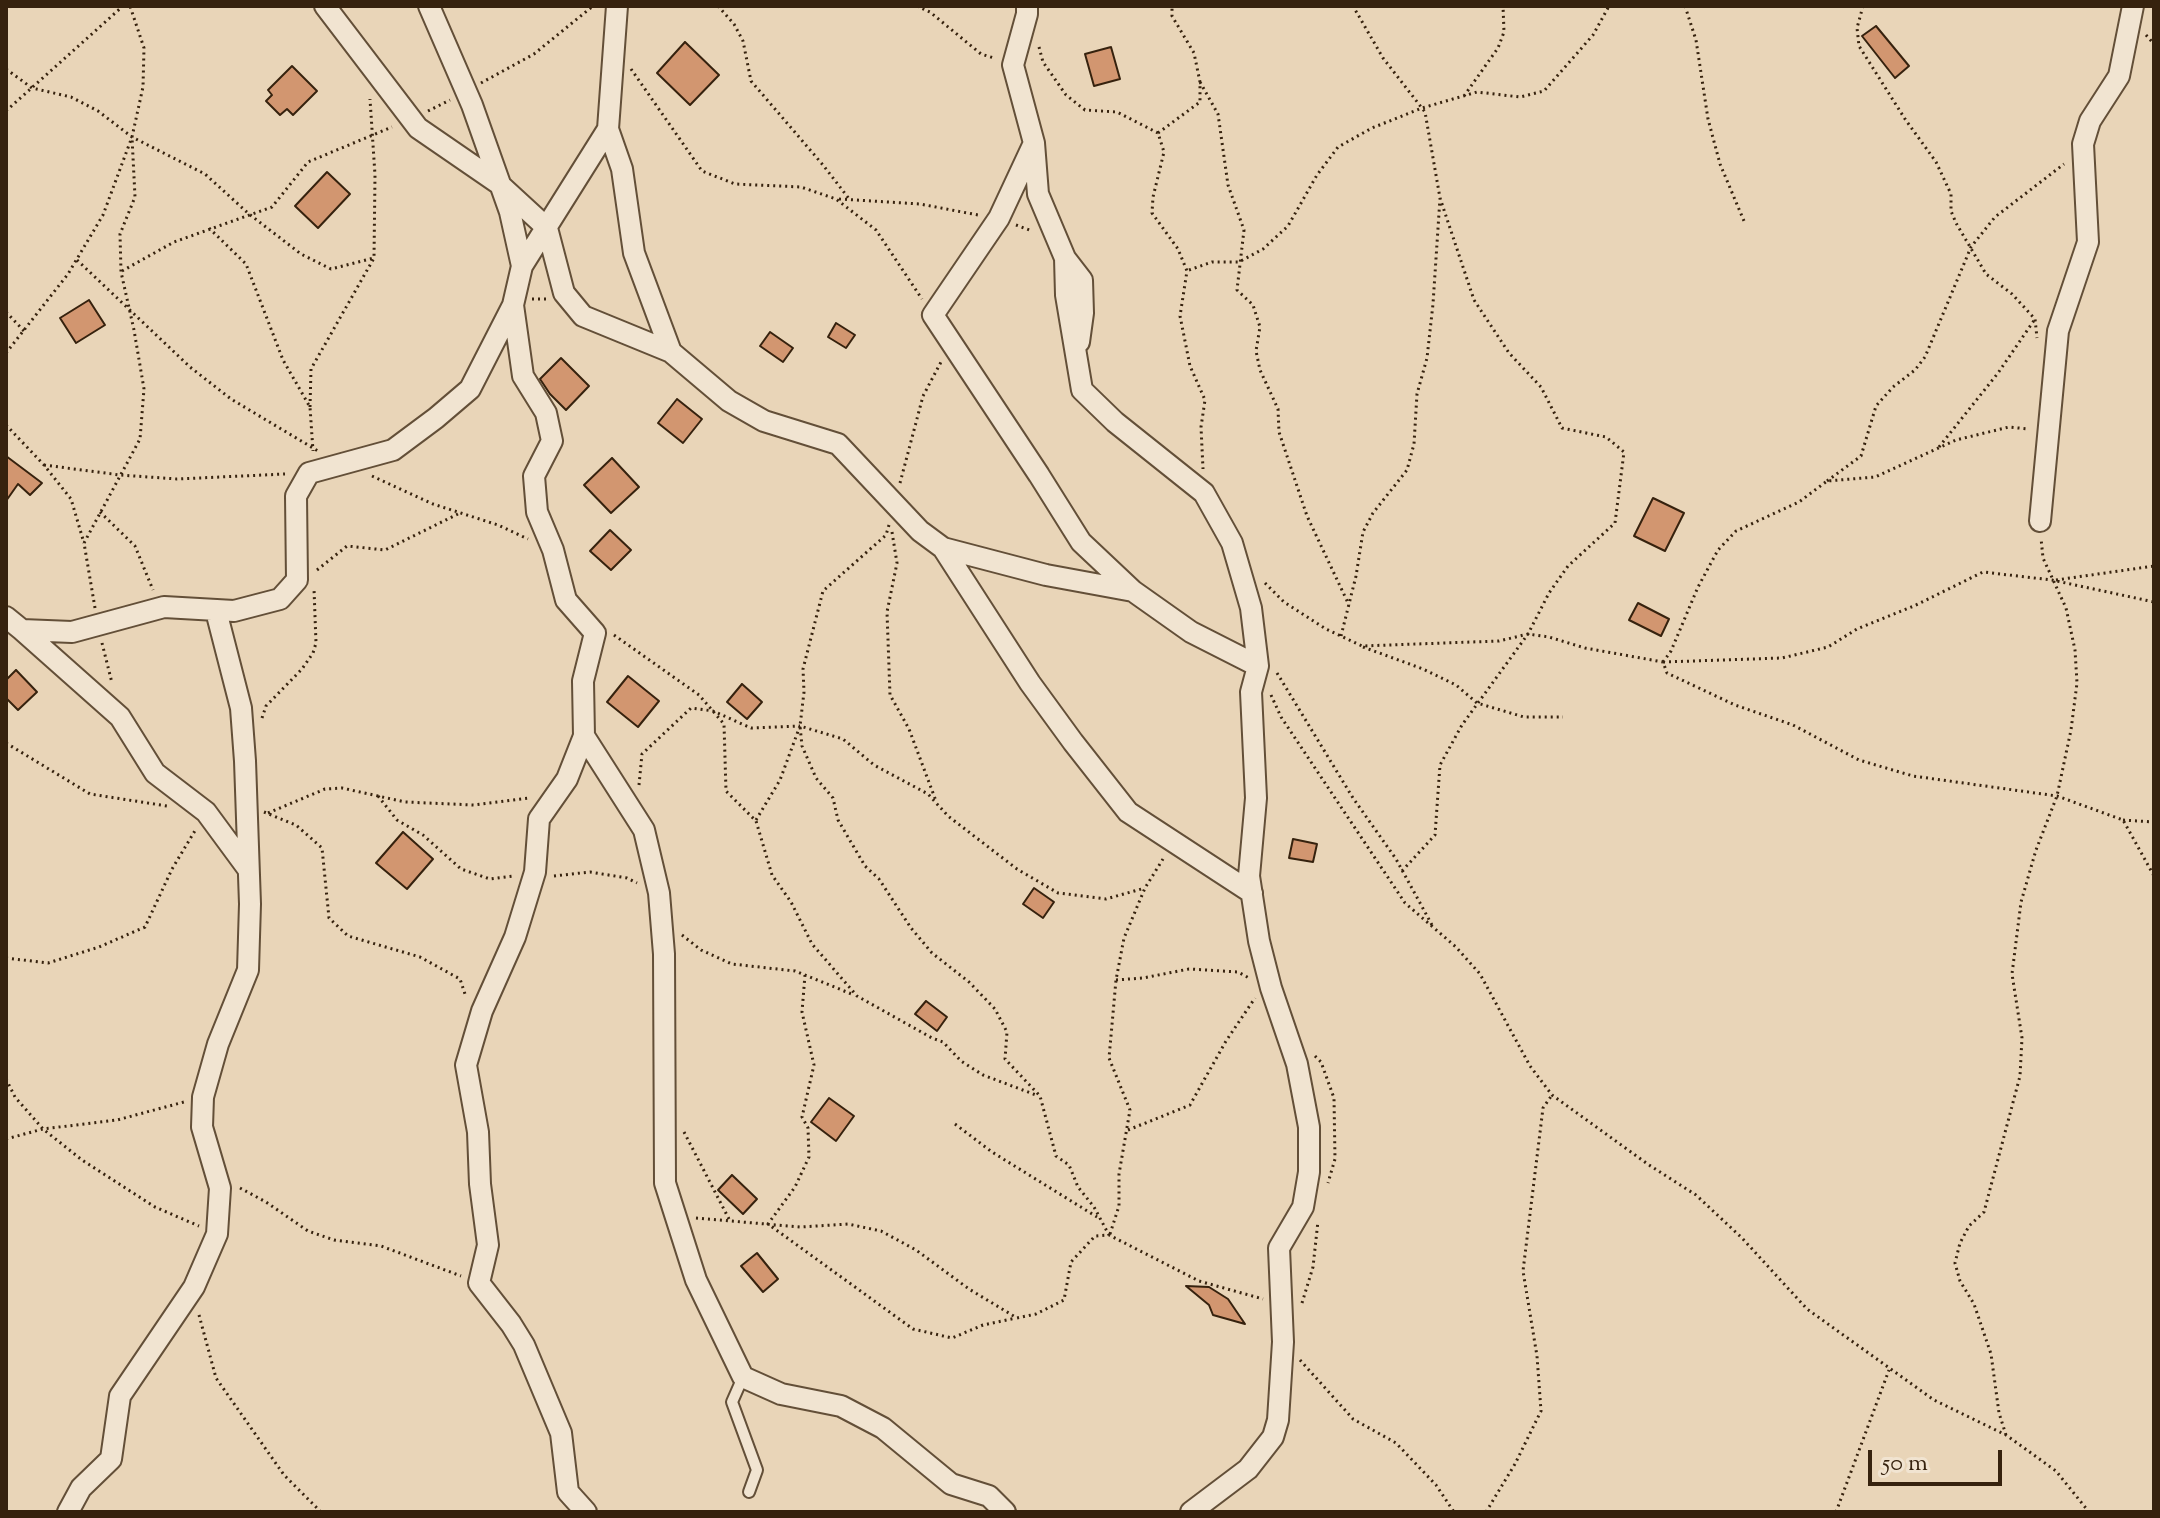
<!DOCTYPE html>
<html>
<head>
<meta charset="utf-8">
<style>
  body { margin:0 }
  #map { position:relative; width:2160px; height:1518px; overflow:hidden; background:#e9d5b8; font-family:"Sorts Mill Goudy",serif }
  canvas { display:block }
  .frame { position:absolute; inset:0; border:8px solid #36220e; pointer-events:none }
  .scale { position:absolute; left:1868px; top:1450px; width:134px; height:36px; box-sizing:border-box; border:4px solid #36220e; border-top:0; padding-left:10px; font-size:24px; line-height:28px; white-space:nowrap; color:#36220e; -webkit-text-stroke:6px #f1e4d1; paint-order:stroke }
</style>
</head>
<body>
<div id="map">
<canvas width="2160" height="1518"></canvas>
<div class="frame"></div>
<div class="scale">50 m</div>
</div>
<script>
const ctx = document.querySelector('canvas').getContext('2d');
ctx.lineJoin = 'round';
function paint(path, color) { ctx.fillStyle = color; ctx.fill(path, 'evenodd'); }
const toPath = rows => new Path2D(rows.map(r => 'M' + r).join(''));
function trace(path, color, width, dash) { ctx.strokeStyle = color; ctx.lineWidth = width; ctx.lineCap = dash ? 'butt' : 'round'; ctx.setLineDash(dash || []); ctx.stroke(path); }
const building = toPath([
  [1876,26,1909,66,1895,78,1862,36,1876,26],
  [685,42,719,75,690,105,657,73,685,42],
  [1111,47,1120,79,1094,86,1085,54,1111,47],
  [292,66,317,91,293,115,287,109,280,115,266,101,272,95,268,90,292,66],
  [327,172,350,194,318,228,295,206,327,172],
  [89,300,105,325,76,343,60,318,89,300],
  [836,323,855,335,846,348,828,337,836,323],
  [770,332,793,348,783,362,760,346,770,332],
  [561,358,589,386,566,410,550,394,540,379,561,358],
  [677,399,702,419,683,443,658,423,677,399],
  [6,456,42,483,30,495,18,484,6,501,6,456],
  [612,458,639,487,611,513,584,485,612,458],
  [1653,498,1684,513,1665,551,1634,536,1653,498],
  [610,530,631,550,611,570,590,551,610,530],
  [1638,603,1669,619,1661,636,1629,620,1638,603],
  [16,670,37,692,18,710,6,698,6,680,16,670],
  [628,676,659,701,638,727,607,702,628,676],
  [742,684,762,702,747,719,727,702,742,684],
  [403,832,433,859,407,889,376,863,403,832],
  [1293,839,1317,844,1313,862,1289,858,1293,839],
  [1034,888,1054,902,1043,918,1023,904,1034,888],
  [926,1001,947,1017,937,1031,915,1014,926,1001],
  [829,1098,854,1116,836,1141,811,1122,829,1098],
  [732,1175,757,1199,743,1214,718,1190,732,1175],
  [757,1253,778,1279,763,1292,741,1266,757,1253],
  [1186,1286,1209,1287,1228,1299,1245,1324,1213,1315,1209,1305,1186,1286]
]);
paint(building, '#d29670');
trace(building, '#36220e', 2);
const lane = toPath([
  [743,1377,732,1402,757,1470,749,1492]
]);
const street = toPath([
  [325,6,418,128,498,183,547,228,564,293,583,316,671,352,729,401,764,421,838,444,920,531,943,548,1030,683,1073,742,1128,812,1252,893],
  [429,6,472,105,510,212,522,266],
  [617,6,608,129,622,169,634,253,671,352],
  [1027,6,1027,14,1013,65,1034,143,1038,194,1065,258,1082,280,1083,313,1079,342],
  [1034,143,999,218,933,315,1039,475,1081,542,1133,591,1191,632,1258,666],
  [1065,258,1066,295,1082,390,1115,422,1204,493,1232,543,1251,608,1258,666,1251,692,1256,798,1249,876,1259,941,1271,988,1297,1064,1309,1127,1309,1172,1303,1207,1279,1248,1283,1342,1278,1420,1273,1437,1248,1469,1191,1512],
  [2040,521,2058,331,2088,242,2083,144,2090,121,2119,76,2133,6],
  [943,548,1046,575,1133,591],
  [6,617,22,630,72,632,164,607,234,611,280,599,297,580,296,496,309,473,393,450,436,418,470,389,513,305],
  [22,630,120,717,155,773,206,812,248,869],
  [584,736,644,830,659,893,664,954,665,1183,696,1280,743,1377,781,1394,841,1406,883,1428,951,1484,989,1496,1005,1512],
  [68,1512,81,1488,111,1459,120,1396,194,1287,217,1234,220,1188,202,1127,203,1097,218,1044,248,970,250,904,245,761,241,708,216,611],
  [586,1512,568,1492,561,1433,524,1345,511,1324,479,1283,488,1245,480,1184,478,1132,466,1065,482,1011,515,937,535,872,539,819,567,779,584,736,583,681,595,633,566,600,553,550,537,512,534,476,552,441,546,413,523,376,513,305,522,266,608,129]
]);
trace(lane, '#634f38', 14);
trace(street, '#634f38', 24);
trace(toPath([
  [718,6,734,24,743,41,751,81,823,165,850,200],
  [917,6,930,12,981,54,994,58],
  [1685,6,1696,40,1708,119,1720,164,1744,221],
  [1863,6,1857,28,1859,46,1905,119,1936,162,1951,194,1951,211,1956,223,1986,274,2012,294,2035,319,2037,338],
  [2146,35,2154,44],
  [1039,47,1043,62,1066,95,1085,110,1117,112,1158,133,1164,152,1153,197,1152,213,1178,249,1187,271,1180,316,1190,366,1205,400,1201,427,1203,469],
  [6,69,32,88,71,97,98,111,132,137,205,174,249,214,301,254,331,269,374,258],
  [631,69,702,171,735,184,801,187,836,199,876,230,922,299],
  [1200,82,1218,114,1228,185,1244,230,1237,290,1253,305,1260,327,1256,351,1260,370,1278,409,1279,432,1307,516,1349,605],
  [481,83,534,54,593,6],
  [1464,96,1498,48,1504,32,1503,6],
  [6,111,123,6],
  [428,111,450,100],
  [1158,133,1200,102,1200,82,1194,53,1172,16,1172,6],
  [839,199,920,204,978,215],
  [1016,225,1032,231],
  [209,228,246,264,283,360,310,407,313,451],
  [77,260,190,367,231,399,318,451],
  [1189,270,1212,262,1239,262,1263,249,1288,226,1317,175,1338,147,1372,128,1422,108,1477,92,1520,97,1544,91,1593,35,1609,6],
  [122,271,174,242,272,207,308,162,392,127],
  [532,299,548,299],
  [6,312,25,332],
  [6,353,68,274,103,215,132,137,143,87,144,48,130,6],
  [310,407,311,369,374,258,375,175,370,99],
  [6,425,44,465,71,499,84,543],
  [1939,447,1998,373,2035,319],
  [44,465,120,475,177,479,285,474],
  [372,476,433,504,498,525,528,539],
  [1827,481,1861,456,1876,406,1893,387,1915,370,1925,357,1971,247,1995,217,2064,164],
  [900,483,923,396,941,362],
  [100,512,135,546,153,590],
  [889,525,886,535,823,591,803,669,804,692,800,726,802,746,816,778,833,798,838,820,865,866,879,879,911,928,932,953,969,982,995,1009,1007,1032,1005,1059,1040,1096,1056,1156,1069,1165,1078,1187,1094,1207,1109,1235],
  [892,532,897,563,887,612,890,695,909,729,936,801],
  [317,570,347,546,385,550,460,513],
  [2056,580,2154,566],
  [1265,583,1284,602,1326,629,1362,646,1499,641,1528,634,1549,637,1585,648,1663,662,1667,673,1735,705,1793,725,1859,760,1913,776,2057,796,2123,820,2154,876],
  [95,608,84,543,140,439,144,389,134,330,121,272,120,234,135,197,132,137],
  [614,635,699,695,724,724,726,791,756,821,772,875,791,902,812,944,857,996,932,1038,943,1042,961,1061,983,1075,1036,1095],
  [1341,636,1356,576,1363,532,1373,513,1407,470,1414,444,1417,394,1427,358,1433,304,1440,198,1425,112,1383,58,1353,6],
  [102,643,112,683],
  [1363,647,1423,669,1456,685,1477,703,1524,717,1563,717],
  [1663,662,1782,658,1828,647,1857,629,1914,606,1983,572,2052,580,2154,602],
  [1663,662,1671,651,1698,587,1718,550,1736,531,1799,502,1827,481,1875,477,1956,440,2009,427,2028,429],
  [1277,673,1353,798,1396,859,1432,925],
  [1271,695,1281,717,1405,903,1456,947,1480,974,1530,1066,1552,1095,1649,1165,1696,1195,1742,1238,1807,1309,1934,1400,2006,1435,2056,1471,2089,1512],
  [262,718,266,706,302,669,313,653,316,643,314,589],
  [6,743,90,794,167,806],
  [639,785,642,754,691,708,713,711,751,728,800,726],
  [378,796,397,820,423,835,461,869,490,879,513,876],
  [264,812,296,825,322,848,329,918,348,936,420,957,460,979,466,997],
  [268,813,325,789,342,788,405,802,474,805,529,798],
  [756,820,780,780,800,726,843,739,874,765,928,794,948,816,1017,869,1058,893,1106,899,1145,888],
  [2123,820,2154,822],
  [1402,871,1435,835,1440,765,1462,725,1528,634,1549,593,1568,566,1615,523,1624,452,1606,437,1562,428,1541,387,1509,353,1474,300,1440,198],
  [554,876,590,872,627,878,637,883],
  [682,935,701,950,732,964,795,971,854,995],
  [6,958,48,963,99,947,145,927,172,869,196,829],
  [805,975,802,1012,814,1065,802,1117,808,1128,809,1157,795,1187,768,1224,913,1329,952,1338,983,1325,1016,1318],
  [1116,980,1143,978,1189,969,1238,972,1249,978],
  [1315,1056,1321,1062,1334,1098,1335,1159,1328,1183],
  [6,1079,15,1097,43,1129,82,1160,155,1207,199,1226],
  [955,1124,992,1152,1097,1217],
  [1128,1130,1190,1105,1226,1041,1255,998],
  [684,1132,730,1221],
  [6,1139,43,1129,117,1120,184,1102],
  [240,1188,266,1202,308,1231,334,1240,381,1246,461,1276],
  [696,1218,800,1227,848,1224,881,1231,916,1250,969,1289,1017,1318,1036,1314,1064,1300,1071,1262,1095,1236,1109,1235,1199,1281,1263,1299],
  [1110,1234,1119,1206,1119,1174,1130,1110,1109,1058,1116,980,1124,938,1145,888,1163,859],
  [1302,1303,1313,1267,1318,1221],
  [199,1315,216,1378,284,1475,321,1512],
  [1300,1360,1353,1419,1396,1443,1436,1485,1454,1512],
  [2006,1435,1999,1413,1991,1354,1974,1304,1960,1281,1955,1263,1960,1243,1969,1226,1984,1212,2020,1076,2022,1038,2012,974,2021,902,2036,850,2057,796,2071,730,2077,683,2075,650,2066,608,2043,558,2041,538],
  [1486,1512,1515,1464,1541,1411,1537,1356,1523,1271,1543,1108,1552,1095],
  [1836,1512,1889,1370]
]), '#36220e', 3, [2, 4]);
trace(lane, '#f1e4d1', 10);
trace(street, '#f1e4d1', 20);
</script>
</body>
</html>
